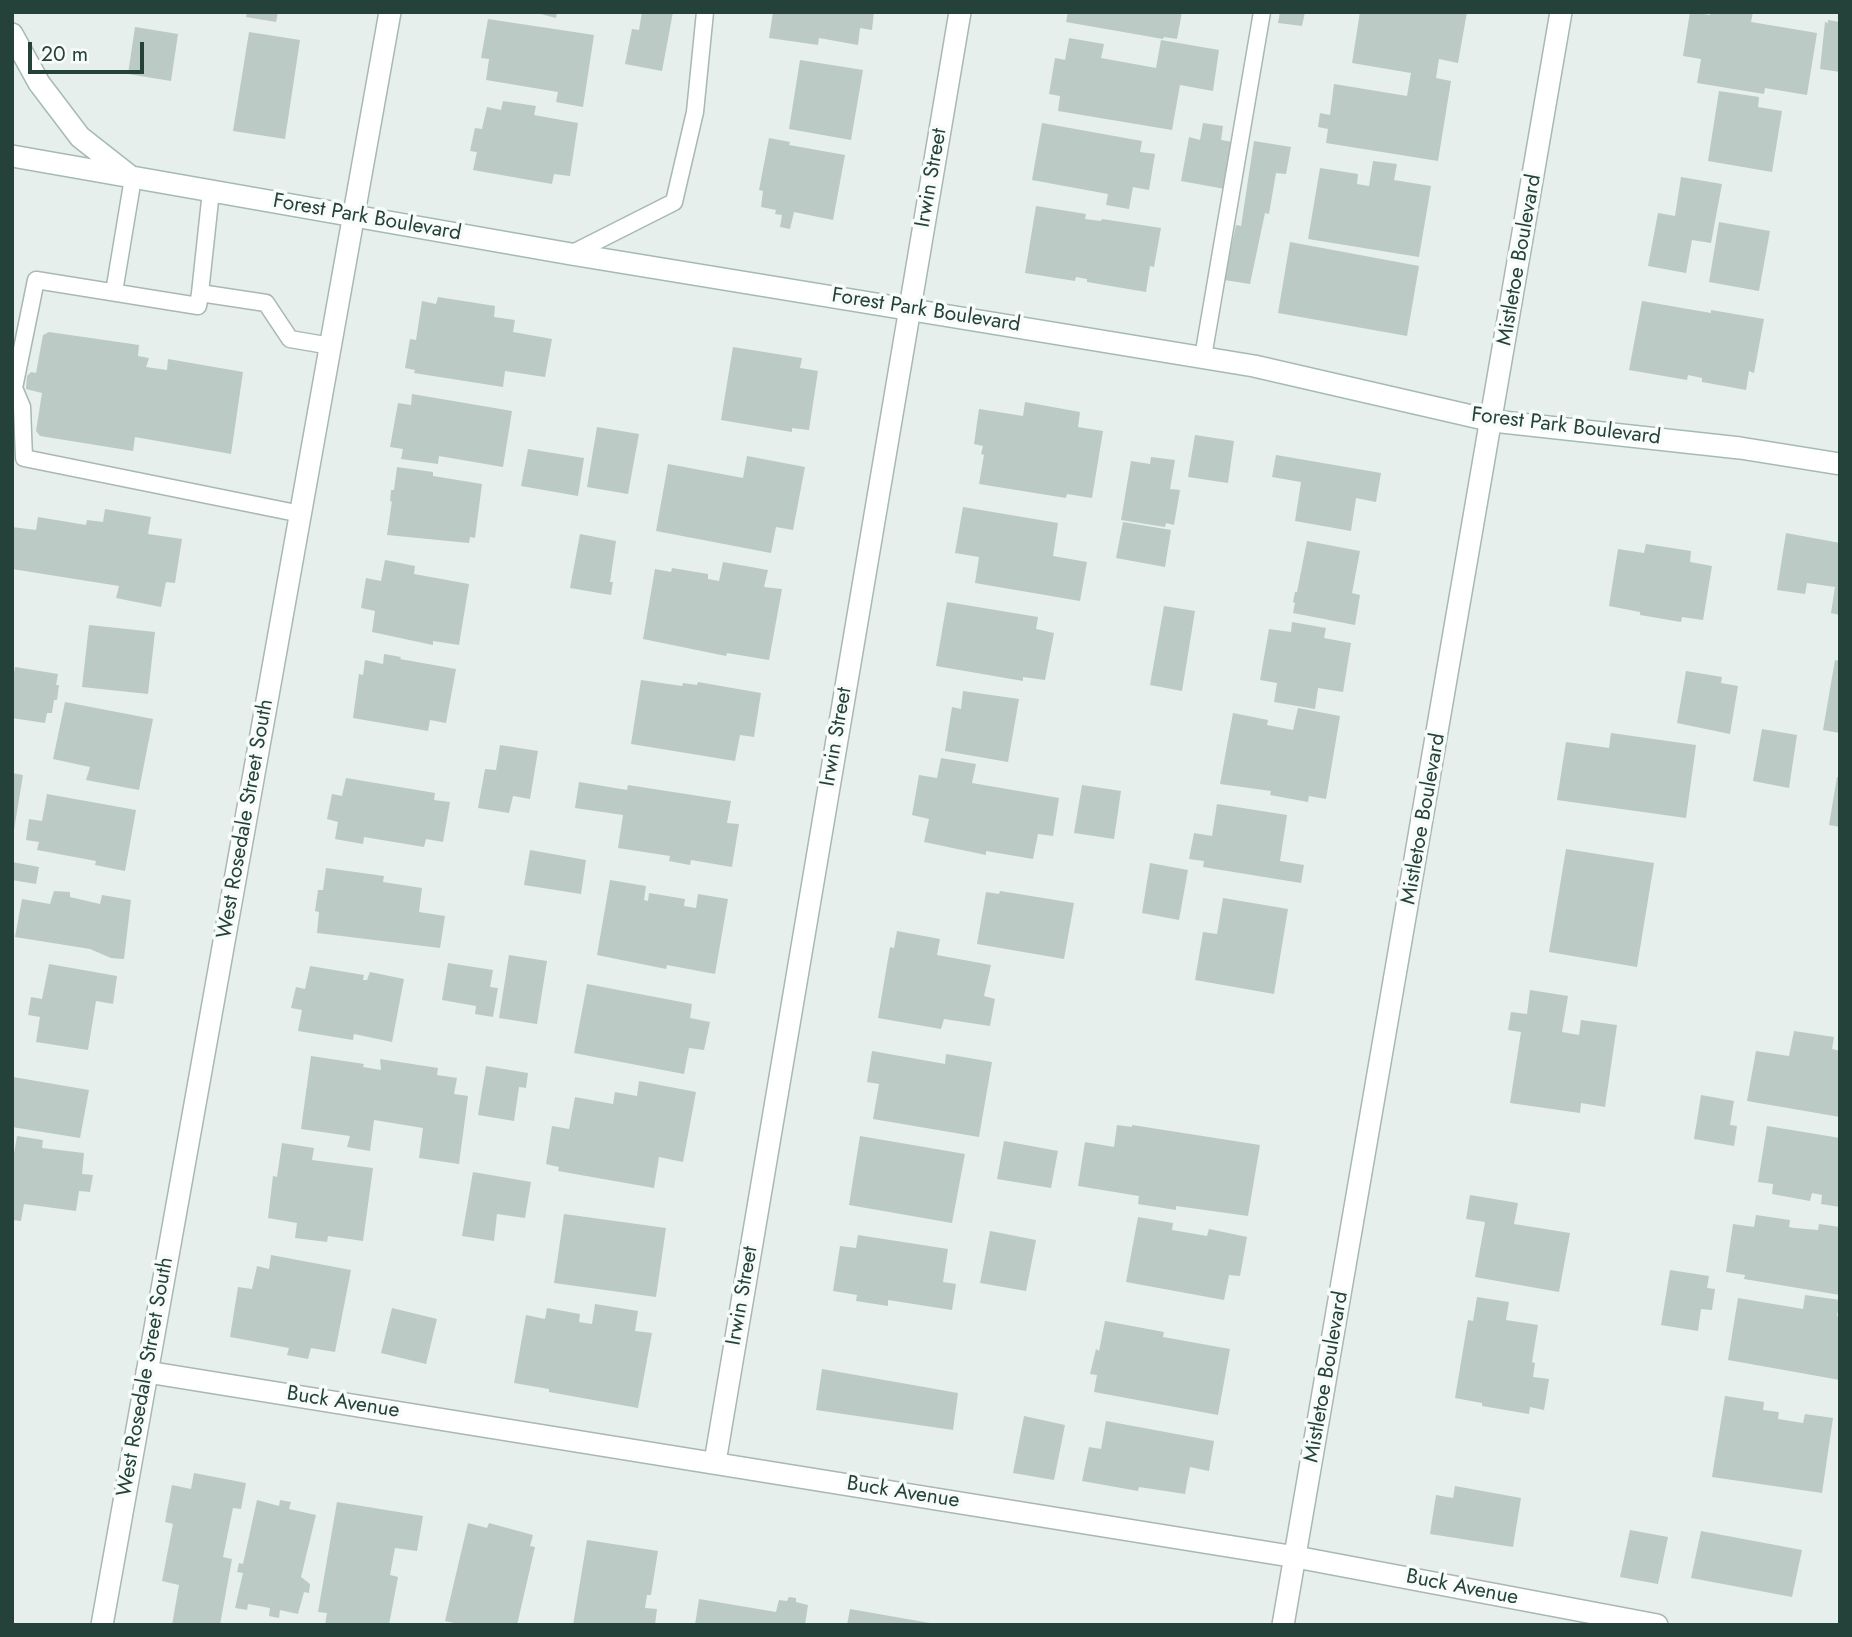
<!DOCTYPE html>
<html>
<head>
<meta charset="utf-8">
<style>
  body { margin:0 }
  #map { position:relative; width:1852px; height:1637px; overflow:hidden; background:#e6efeb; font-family:Jost,sans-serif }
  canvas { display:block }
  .frame { position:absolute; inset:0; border:14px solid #24423a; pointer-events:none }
  .scale { position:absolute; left:28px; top:42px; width:116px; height:32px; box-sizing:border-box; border:4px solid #24423a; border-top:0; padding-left:9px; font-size:21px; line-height:24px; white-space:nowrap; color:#24423a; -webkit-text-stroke:5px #f7fbf9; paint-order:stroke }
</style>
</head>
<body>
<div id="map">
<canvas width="1852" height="1637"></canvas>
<div class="frame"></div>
<div class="scale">20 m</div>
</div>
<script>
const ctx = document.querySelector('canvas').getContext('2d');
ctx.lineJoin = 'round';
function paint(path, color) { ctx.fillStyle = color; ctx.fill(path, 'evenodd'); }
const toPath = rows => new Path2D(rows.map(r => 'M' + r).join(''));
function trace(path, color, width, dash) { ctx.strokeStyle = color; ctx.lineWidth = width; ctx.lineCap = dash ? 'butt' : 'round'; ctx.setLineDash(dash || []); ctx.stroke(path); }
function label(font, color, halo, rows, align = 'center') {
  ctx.font = font + ' Jost,sans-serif'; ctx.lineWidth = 7; ctx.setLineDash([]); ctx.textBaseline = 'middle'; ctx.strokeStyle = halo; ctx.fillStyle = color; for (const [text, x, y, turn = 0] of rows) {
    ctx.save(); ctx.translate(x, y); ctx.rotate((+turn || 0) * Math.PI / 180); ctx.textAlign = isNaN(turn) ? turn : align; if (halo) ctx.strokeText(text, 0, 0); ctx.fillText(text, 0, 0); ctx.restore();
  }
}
paint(toPath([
  [247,12,278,12,276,22,246,17],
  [533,12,557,12,556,18],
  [642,12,673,12,662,71,625,64,632,29,639,30],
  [773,12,874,12,872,30,860,28,858,45,819,38,818,45,769,38],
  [1068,12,1182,12,1177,39,1164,37,1163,39,1066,22],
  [1280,12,1305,12,1302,26,1278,23],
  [1360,12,1467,12,1458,63,1439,59,1436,78,1451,81,1438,161,1326,143,1328,129,1318,127,1320,113,1330,115,1334,84,1407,96,1411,73,1352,63],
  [1690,12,1710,15,1710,12,1753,12,1751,22,1817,33,1807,95,1765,88,1764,94,1697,83,1701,59,1683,56],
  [488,19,594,35,583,107,556,102,558,92,486,80,489,59,481,58],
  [1828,20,1840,22,1840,72,1820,69,1825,22,1828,23],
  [135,27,178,34,171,81,128,74],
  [249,32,300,40,285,139,233,131],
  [1069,38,1104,44,1101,58,1156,68,1161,40,1219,50,1213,91,1180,85,1172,130,1058,111,1060,96,1049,94,1055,58,1065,60],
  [800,60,863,70,851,140,789,129],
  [1719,91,1759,97,1758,107,1782,111,1772,172,1708,161],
  [503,101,536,106,534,115,578,123,570,176,554,174,552,184,473,170,477,152,470,151,475,128,482,129,487,107,501,110],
  [1042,123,1142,141,1140,152,1155,154,1149,190,1133,187,1129,209,1106,205,1108,194,1032,180],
  [1203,123,1223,126,1221,140,1233,142,1225,189,1181,181,1189,137,1200,140],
  [769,138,790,142,789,145,845,155,833,220,794,212,790,229,780,227,782,215,775,214,776,210,761,207,763,191,759,190],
  [1254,141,1291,147,1286,174,1276,173,1269,214,1265,213,1250,284,1224,280,1236,225,1241,226],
  [1373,161,1397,164,1394,180,1431,186,1419,257,1308,239,1320,168,1358,174,1357,184,1369,186],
  [1681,177,1722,184,1711,243,1692,240,1686,273,1648,266,1658,213,1675,216],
  [1036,206,1086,214,1085,219,1101,221,1102,219,1161,228,1154,267,1150,266,1146,292,1087,282,1087,279,1076,277,1075,281,1025,273],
  [1719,222,1770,231,1759,291,1709,282],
  [1290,242,1419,266,1407,336,1278,313],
  [438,297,495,306,494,317,515,320,513,332,552,339,545,377,505,371,503,387,414,373,415,370,405,368,410,339,416,340,422,301,436,304],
  [1642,301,1711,313,1711,310,1764,319,1754,373,1749,371,1746,390,1702,382,1702,378,1688,375,1687,380,1629,370],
  [49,332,139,345,138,356,149,358,146,367,167,370,168,359,243,372,231,454,135,437,133,451,40,436,36,431,42,393,26,389,27,376,31,372,36,373,43,335],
  [733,347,802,358,800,368,818,371,809,430,792,428,792,432,721,420],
  [412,394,512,411,503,467,439,456,438,464,401,459,403,449,390,447,398,403,411,405],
  [1025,402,1080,412,1078,427,1103,431,1092,498,1067,494,1066,498,979,484,984,455,981,454,983,446,974,444,979,409,1023,416],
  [597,427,639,434,628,494,587,487],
  [1195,435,1234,441,1228,483,1188,477],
  [528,449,584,458,578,496,521,486],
  [1276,455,1381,473,1376,502,1356,498,1351,531,1295,521,1301,482,1272,477],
  [747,456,805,467,793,530,776,527,771,553,656,531,668,464,743,478],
  [1151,457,1175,460,1170,489,1180,490,1174,525,1166,523,1165,527,1121,520,1131,461,1150,464],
  [397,467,433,472,433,476,482,484,475,538,470,537,469,543,387,535,392,501,390,502,391,490,394,490],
  [963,507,1058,523,1053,556,1087,562,1080,601,975,583,979,557,955,553],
  [105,509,151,517,148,534,182,539,175,583,166,582,161,607,116,598,119,586,12,569,12,527,36,530,38,517,86,525,87,520,103,522],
  [1123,522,1171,530,1165,567,1116,558],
  [1786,533,1840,543,1840,615,1831,613,1835,587,1807,583,1805,594,1777,590],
  [580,534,616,541,610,582,613,582,611,595,570,588],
  [1307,541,1360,551,1352,593,1360,595,1355,625,1293,613,1295,603,1293,602,1295,592,1297,592],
  [1646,544,1691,551,1690,562,1712,566,1703,620,1682,617,1681,622,1640,615,1640,612,1609,606,1618,549,1644,553],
  [385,560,415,566,414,574,469,584,459,645,433,641,433,645,372,632,375,611,361,608,366,578,381,581],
  [723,562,768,570,764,587,782,589,769,660,727,653,726,656,643,639,655,569,671,572,672,568,708,574,708,579,719,581],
  [947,602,1038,617,1036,629,1054,633,1045,680,1023,677,1023,681,936,666],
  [1164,606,1195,611,1182,691,1150,685],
  [1292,622,1326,628,1324,638,1351,643,1343,692,1318,688,1315,709,1274,702,1277,683,1260,680,1269,629,1291,632],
  [89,625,155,632,148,694,82,687],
  [384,654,401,657,400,659,456,669,446,723,430,720,428,731,353,718,359,674,363,675,365,660,383,664],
  [1835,660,1840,661,1840,733,1823,730],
  [15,667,58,674,56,685,59,685,57,700,54,700,52,713,47,713,45,723,12,718,12,684],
  [1686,671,1722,677,1721,683,1738,686,1730,734,1677,723],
  [641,680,682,686,683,683,697,685,698,682,761,693,754,737,740,735,735,761,631,744],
  [963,691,1019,699,1008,762,945,751,952,707,961,709],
  [65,702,153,719,139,790,86,780,90,767,53,759],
  [1298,708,1340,716,1326,799,1309,796,1308,802,1270,795,1271,791,1220,784,1233,713,1268,720,1267,725,1293,730],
  [1762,729,1797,735,1789,788,1753,781],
  [1611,733,1696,745,1686,818,1557,800,1566,742,1609,748],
  [500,745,538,751,530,799,513,796,509,813,478,808,485,769,496,770],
  [941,758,976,764,972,783,1059,798,1053,836,1038,834,1033,859,986,851,986,855,924,842,929,819,912,815,919,775,937,778],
  [12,773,23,775,14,830,12,830],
  [1837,777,1840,777,1840,827,1829,825],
  [346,778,435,793,434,800,450,802,443,842,426,839,424,847,364,837,363,844,335,839,338,822,327,819,332,794,342,796],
  [579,782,627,790,628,785,731,801,727,823,739,824,732,867,691,860,690,865,669,861,670,856,618,848,623,815,575,808],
  [1082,785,1121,791,1114,839,1074,833],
  [47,794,136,810,125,871,95,865,96,861,37,850,39,842,26,840,29,819,42,821],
  [1217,804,1287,815,1280,861,1304,865,1301,883,1203,867,1204,861,1189,859,1194,833,1212,836],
  [1566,849,1654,863,1637,967,1549,952],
  [530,850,586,860,581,894,524,885],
  [12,862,39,867,36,884,12,880],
  [1150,863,1188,870,1179,920,1142,913],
  [326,868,384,876,383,882,422,888,419,912,445,916,440,948,317,933,319,912,315,911,318,890,323,890],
  [610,880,646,886,644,900,648,901,649,893,685,899,684,906,696,908,698,894,728,899,715,974,667,965,666,969,597,955],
  [54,891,70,892,70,897,100,904,102,895,131,900,124,959,111,958,90,949,15,937,22,899,50,904],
  [1000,891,1074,903,1064,959,977,944,986,892,999,894],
  [1223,898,1288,909,1274,994,1195,980,1203,932,1217,934],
  [897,931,940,939,937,955,991,965,984,996,995,999,990,1026,944,1019,941,1029,878,1018,890,947,894,948],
  [509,955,547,961,537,1024,499,1018],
  [448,963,493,970,490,987,498,988,493,1017,475,1014,476,1006,442,1000],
  [49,964,117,976,113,1004,96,1001,88,1050,36,1042,40,1017,28,1015,31,997,42,999],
  [310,966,364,975,363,980,367,980,370,972,404,979,392,1042,354,1034,353,1040,298,1031,302,1010,291,1008,296,987,305,989],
  [587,984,692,1004,690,1018,710,1022,704,1050,689,1048,684,1074,574,1053],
  [1530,990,1568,996,1562,1032,1579,1035,1581,1020,1617,1025,1605,1107,1581,1103,1580,1113,1510,1103,1521,1032,1508,1030,1511,1012,1527,1014],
  [1794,1031,1834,1037,1832,1049,1840,1051,1840,1117,1747,1101,1756,1051,1789,1056],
  [872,1051,945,1064,946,1054,992,1062,979,1137,873,1119,879,1084,867,1082],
  [311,1056,364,1064,363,1067,381,1070,380,1059,438,1068,437,1075,457,1078,454,1094,468,1096,459,1164,419,1158,423,1128,374,1120,370,1151,347,1147,350,1136,301,1129],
  [486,1066,528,1073,526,1088,519,1087,514,1121,478,1115],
  [13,1077,89,1090,80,1138,12,1127],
  [639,1081,696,1092,683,1162,659,1157,654,1188,558,1171,559,1167,546,1164,552,1126,569,1129,575,1097,613,1104,615,1092,637,1096],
  [1701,1095,1734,1101,1730,1125,1737,1126,1734,1146,1694,1139],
  [1117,1125,1132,1127,1132,1125,1260,1145,1248,1216,1176,1206,1176,1210,1138,1204,1139,1196,1078,1186,1085,1142,1114,1147],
  [1767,1126,1840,1138,1840,1207,1821,1204,1822,1195,1812,1193,1810,1201,1772,1194,1773,1184,1758,1182],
  [17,1136,43,1140,42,1148,84,1153,82,1174,93,1175,90,1192,79,1191,76,1211,24,1204,21,1221,12,1220,12,1165],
  [860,1136,965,1154,952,1223,849,1205],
  [1004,1141,1058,1151,1051,1188,997,1179],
  [282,1143,314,1148,312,1160,373,1168,363,1241,328,1236,327,1242,295,1238,297,1223,268,1218,273,1176,277,1177],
  [473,1172,531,1182,525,1218,497,1214,494,1241,462,1236],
  [1470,1195,1518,1203,1514,1224,1570,1233,1559,1292,1475,1277,1485,1222,1466,1219],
  [564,1214,666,1228,656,1297,554,1283],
  [1756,1215,1790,1220,1789,1227,1794,1228,1818,1230,1819,1224,1840,1227,1840,1295,1744,1279,1745,1275,1726,1272,1733,1224,1754,1227],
  [1138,1217,1173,1223,1172,1230,1207,1236,1209,1229,1247,1237,1240,1276,1229,1275,1224,1300,1126,1282],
  [990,1231,1036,1240,1026,1291,980,1283],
  [858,1235,948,1249,943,1282,956,1284,952,1310,888,1300,888,1306,856,1301,857,1295,833,1291,840,1246,856,1248],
  [271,1255,351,1270,335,1352,311,1348,308,1359,287,1355,289,1348,230,1337,238,1287,252,1289,257,1266,269,1269],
  [1670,1270,1709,1276,1707,1288,1715,1289,1712,1310,1701,1309,1698,1331,1661,1325],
  [1805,1295,1840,1300,1837,1316,1840,1317,1840,1380,1728,1360,1738,1298,1803,1309],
  [1477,1297,1509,1302,1506,1320,1538,1325,1532,1362,1535,1363,1533,1377,1549,1379,1544,1410,1530,1407,1529,1414,1482,1406,1482,1403,1455,1398,1468,1320,1473,1321],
  [595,1304,638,1311,635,1331,652,1333,638,1408,549,1392,549,1389,514,1383,526,1315,545,1319,547,1308,580,1314,579,1322,592,1324],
  [392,1308,437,1319,426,1364,381,1353],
  [1105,1321,1164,1332,1163,1337,1230,1349,1218,1415,1094,1392,1097,1375,1090,1374,1096,1349,1099,1351],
  [822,1369,958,1393,953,1430,816,1410],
  [1725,1396,1764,1402,1763,1410,1779,1412,1778,1419,1803,1423,1805,1414,1833,1418,1822,1493,1712,1477],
  [1024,1416,1065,1425,1054,1480,1013,1473],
  [1106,1421,1214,1441,1209,1471,1190,1467,1185,1494,1139,1487,1138,1491,1082,1481,1089,1447,1101,1449],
  [194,1473,246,1483,241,1509,233,1508,223,1557,232,1559,220,1625,172,1625,179,1585,162,1581,173,1524,165,1522,172,1485,191,1489],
  [1455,1486,1521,1498,1513,1547,1430,1534,1436,1495,1453,1498],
  [257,1500,279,1506,280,1500,291,1502,289,1509,316,1515,301,1577,310,1584,309,1593,304,1592,298,1614,280,1610,279,1618,269,1616,270,1608,248,1604,247,1610,235,1608,243,1573,237,1572,239,1563,243,1564],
  [337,1502,423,1516,417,1551,395,1548,390,1575,398,1577,389,1625,325,1625,327,1613,318,1612],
  [468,1523,487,1528,489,1523,533,1535,530,1546,535,1547,517,1625,463,1625,445,1621],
  [1630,1530,1668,1537,1658,1584,1620,1577],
  [1701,1531,1802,1550,1792,1597,1691,1578],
  [587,1540,658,1551,651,1595,647,1595,645,1608,657,1609,655,1625,573,1625],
  [789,1597,796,1598,796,1602,808,1605,805,1625,695,1625,699,1599,776,1612,779,1600,787,1601],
  [850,1609,930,1623,930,1625,847,1625]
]), '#bbcac4');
const service = toPath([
  [571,254,674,202,695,112,705,12],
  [114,292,133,178],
  [200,293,211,191],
  [1203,357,1262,12],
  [301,514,24,458,22,407,14,388,36,280,198,306,200,293,266,303,290,339,331,346]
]);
const minor = toPath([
  [147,1372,1296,1557,1657,1625],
  [715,1462,960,12],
  [102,1625,390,12],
  [1283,1625,1561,12]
]);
const secondary = toPath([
  [12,34,39,83,80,137,131,177],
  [12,156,571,254,1254,366,1493,421,1740,448,1840,464]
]);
trace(service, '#a8b8b2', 19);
trace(minor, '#a8b8b2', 24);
trace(secondary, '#a4bbb3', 24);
trace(service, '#fff', 16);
trace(minor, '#fff', 21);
trace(secondary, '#fff', 21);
label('21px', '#24423a', '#f7fbf9', [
  ["Irwin Street",932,178,-80],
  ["Forest Park Boulevard",367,218,10],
  ["Mistletoe Boulevard",1520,260,-80],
  ["Forest Park Boulevard",926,311,9],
  ["Forest Park Boulevard",1566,427,7],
  ["Irwin Street",837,737,-80],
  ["West Rosedale Street South",246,819,-80],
  ["Mistletoe Boulevard",1424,819,-80],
  ["Irwin Street",743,1296,-80],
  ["West Rosedale Street South",146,1377,-80],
  ["Mistletoe Boulevard",1327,1377,-80],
  ["Buck Avenue",343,1403,9],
  ["Buck Avenue",903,1493,9],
  ["Buck Avenue",1462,1588,11]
]);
</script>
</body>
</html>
